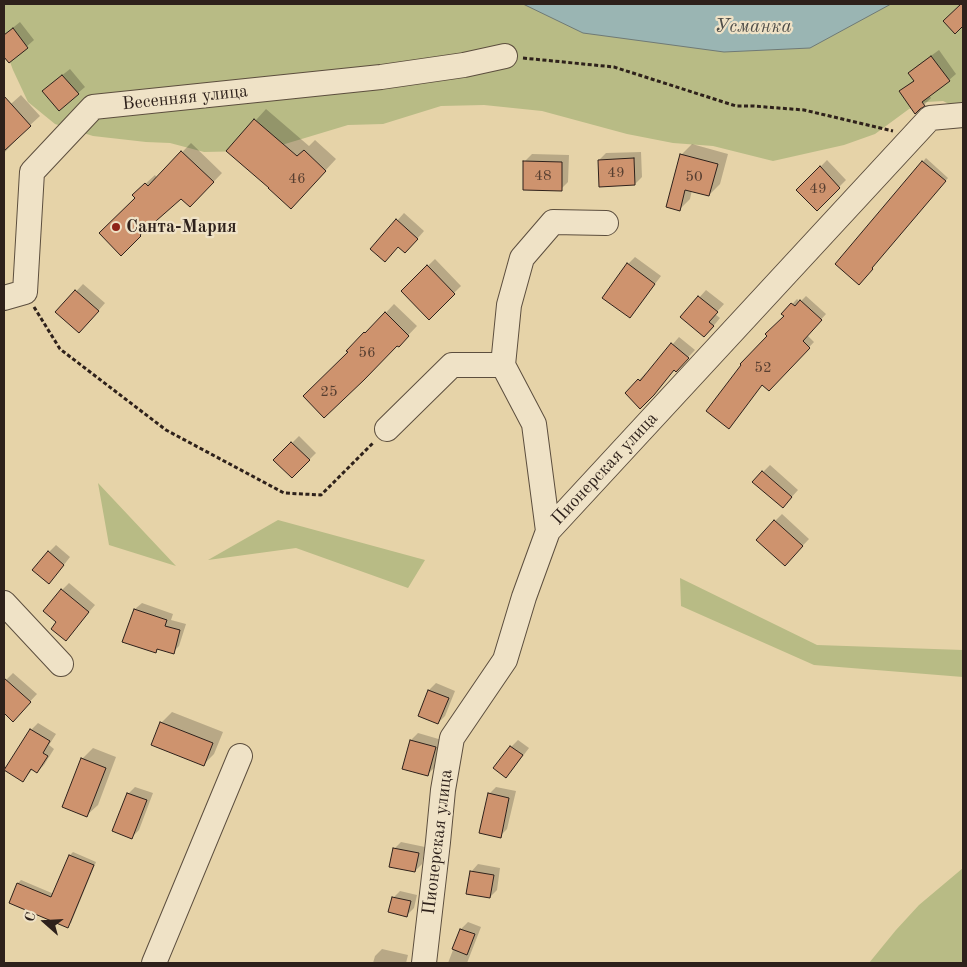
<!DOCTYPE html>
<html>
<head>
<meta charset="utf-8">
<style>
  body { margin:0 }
  #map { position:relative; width:967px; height:967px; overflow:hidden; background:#e6d3a8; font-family:"Old Standard TT",serif }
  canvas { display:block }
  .frame { position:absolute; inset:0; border:5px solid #2e211b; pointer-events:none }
  .north { position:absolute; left:20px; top:897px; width:50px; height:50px; -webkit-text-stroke:4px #efe2c6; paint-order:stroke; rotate:289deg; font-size:14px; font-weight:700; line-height:20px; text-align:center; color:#2e211b }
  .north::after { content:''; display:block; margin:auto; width:18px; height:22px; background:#2e211b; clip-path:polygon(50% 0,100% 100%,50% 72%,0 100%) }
</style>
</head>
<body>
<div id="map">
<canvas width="967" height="967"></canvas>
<div class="frame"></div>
<div class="north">С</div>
</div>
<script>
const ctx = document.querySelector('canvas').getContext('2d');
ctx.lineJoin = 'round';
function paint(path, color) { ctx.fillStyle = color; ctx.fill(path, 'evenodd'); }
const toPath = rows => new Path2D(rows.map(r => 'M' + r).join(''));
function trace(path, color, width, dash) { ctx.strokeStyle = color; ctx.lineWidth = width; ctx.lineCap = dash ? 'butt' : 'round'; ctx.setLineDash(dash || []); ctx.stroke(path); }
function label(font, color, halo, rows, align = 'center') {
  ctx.font = font + ' "Old Standard TT",serif'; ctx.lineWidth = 4.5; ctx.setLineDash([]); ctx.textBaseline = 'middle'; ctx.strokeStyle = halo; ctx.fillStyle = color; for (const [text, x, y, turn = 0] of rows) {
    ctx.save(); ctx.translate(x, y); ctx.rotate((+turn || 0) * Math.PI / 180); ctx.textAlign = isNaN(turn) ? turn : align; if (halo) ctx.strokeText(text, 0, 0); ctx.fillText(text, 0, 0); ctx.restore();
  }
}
paint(toPath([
  [4,4,963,4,963,113,959,109,943,101,926,102,909,109,875,134,844,145,773,161,713,146,673,143,627,134,542,111,484,105,441,106,383,124,348,125,285,144,262,150,249,151,204,152,170,143,146,142,93,136,55,124,28,102,13,70,4,46],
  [98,483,176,566,109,545],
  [278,520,425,560,408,588,296,548,208,560],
  [680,578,817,645,963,650,963,677,814,665,681,606],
  [963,868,963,963,869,963,896,930,919,905]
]), '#b8bb85');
const water = toPath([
  [523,4,891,4,810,48,724,52,583,33,523,4]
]);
paint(water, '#9ab5b3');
trace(water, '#6f7a76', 1);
paint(toPath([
  [20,22,34,40,9,62,4,55,4,35],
  [939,50,956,74,949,80,929,95,931,98,924,105,901,91,914,80,910,73,917,66],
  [70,69,85,87,78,93,51,84],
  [21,95,40,116,16,138,17,139,4,153,4,110],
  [266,109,309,146,315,140,336,159,301,197,228,151],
  [191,143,222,173,199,197,137,198,143,186,155,175,157,178],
  [692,144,728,154,720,184,709,195,692,190,690,199,679,210,681,155],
  [641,152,642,177,635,184,599,160,606,153],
  [532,154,569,155,568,182,561,189,525,161],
  [926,158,948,178,874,264,875,265,862,280,837,264],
  [827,160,846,180,817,209,798,190],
  [404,213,424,231,412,245,372,249],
  [635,257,661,276,636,309,629,316,628,264],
  [435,259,461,286,429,318,402,291],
  [83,284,105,303,86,325,57,312],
  [706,290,724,304,715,314,720,318,711,329,682,317],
  [806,296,826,314,807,335,814,342,769,390,785,316,783,314,797,299,800,302],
  [394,304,417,326,399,345,349,352],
  [679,337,695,350,676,370,675,369,626,393,646,373,647,374],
  [299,436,316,453,292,477,275,460],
  [770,465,798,490,790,499,763,472],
  [782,514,809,539,792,557,775,521],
  [56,545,70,557,56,575,49,552],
  [69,583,95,605,72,632,62,590],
  [142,603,173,614,171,620,186,624,179,646,173,652,159,648,155,652,124,641,135,609],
  [13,673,37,694,13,720,4,712,4,682],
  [436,683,455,691,445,716,438,723,419,716,429,690],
  [172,712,223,732,214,754,203,765,161,723],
  [38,723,56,734,49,745,54,749,44,765,37,772,33,769,23,780,6,770,31,730],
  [418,733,442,740,435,767,428,774,411,740],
  [518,740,529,748,513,769,506,776,495,768,511,747],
  [93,748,116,757,98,805,87,815,82,759],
  [135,787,153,793,139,830,132,837,128,794],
  [496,787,516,791,507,829,500,836,489,794],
  [401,842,425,847,422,864,415,871,394,849],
  [73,852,96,862,71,923,67,926,10,903,18,883,21,880,54,894,70,855],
  [478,864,500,868,497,890,490,897,471,872],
  [400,891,417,895,414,908,407,915,393,898],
  [468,922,481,927,467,963,448,963,461,929],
  [382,949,408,955,406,963,373,963,375,956]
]), '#0003');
const building = toPath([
  [961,4,963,4,963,26,955,34,943,21,961,4],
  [13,28,28,48,9,63,4,57,4,35,13,28],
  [931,56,950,81,922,102,925,106,920,109,915,114,899,91,914,81,908,73,931,56],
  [62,75,79,94,59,111,42,91,62,75],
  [4,96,31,126,4,151,4,96],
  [254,119,297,156,304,150,326,171,291,209,268,188,269,188,226,151,254,119],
  [181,151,214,182,190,207,181,199,140,235,141,236,121,256,99,233,135,198,132,195,145,183,148,186,181,151],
  [680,154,718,164,709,196,685,190,680,211,666,207,680,154],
  [634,158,635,185,599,187,598,160,634,158],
  [523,161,562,162,562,191,523,190,523,161],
  [922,161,946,181,872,268,873,269,859,285,835,264,922,161],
  [820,166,840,188,817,211,796,190,820,166],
  [396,219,418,239,405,253,398,247,385,262,370,249,396,219],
  [627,263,655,284,630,318,602,298,627,263],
  [427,265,455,294,429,320,401,291,427,265],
  [75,290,99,311,79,333,55,312,75,290],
  [698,296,718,312,709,322,714,326,704,337,680,317,698,296],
  [800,300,822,320,803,341,810,348,769,391,762,385,729,429,706,411,741,365,740,364,767,336,765,334,784,316,781,314,791,303,795,306,800,300],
  [385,312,409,336,399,347,397,346,364,380,324,418,303,396,348,352,346,351,364,332,365,333,385,312],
  [671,343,689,358,676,372,674,370,654,395,640,409,625,393,638,379,640,381,671,343],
  [291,442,310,460,292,478,273,460,291,442],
  [762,471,792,497,783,508,752,482,762,471],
  [774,520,803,546,785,566,756,540,774,520],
  [48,551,64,565,49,584,32,570,48,551],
  [61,589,89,612,66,641,51,629,56,622,43,611,61,589],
  [134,609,167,620,165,626,180,630,174,654,157,649,156,653,122,642,134,609],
  [4,678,31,702,13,722,4,713,4,678],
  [428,690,449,698,438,724,418,716,428,690],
  [160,722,213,743,204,766,151,745,160,722],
  [30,729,50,741,43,753,48,756,37,773,31,769,23,782,4,770,30,729],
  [410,740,436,747,428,776,402,769,410,740],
  [510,746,523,755,506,778,493,768,510,746],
  [81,758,106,768,87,817,62,807,81,758],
  [127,793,147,800,132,839,112,831,127,793],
  [488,793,509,798,501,838,479,833,488,793],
  [393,848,419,853,415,872,389,867,393,848],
  [69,855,94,865,68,928,9,903,17,883,51,897,69,855],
  [470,871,494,875,490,898,466,894,470,871],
  [392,897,411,901,407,917,388,912,392,897],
  [460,929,475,934,467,955,452,949,460,929]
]);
paint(building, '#ce936e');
trace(building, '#2e211b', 1);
const minor = toPath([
  [4,298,25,292,32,172,93,107,381,77,464,65,505,56],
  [387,429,452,365,503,365],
  [548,531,534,424,503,365,509,305,522,258,553,222,606,223],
  [4,603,61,664],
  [154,963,240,756],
  [424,963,438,842,443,790,452,738,505,660,524,597,548,531,930,118,963,115]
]);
trace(minor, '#5c4e3e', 26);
trace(toPath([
  [523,58,614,67,736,106,753,106,804,110,893,131],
  [34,307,60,349,166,430,284,493,321,495,374,442]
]), '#2e211b', 3, [4, 2.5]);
trace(minor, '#efe2c6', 24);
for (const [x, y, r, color] of [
  [116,227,5,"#8f2418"]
]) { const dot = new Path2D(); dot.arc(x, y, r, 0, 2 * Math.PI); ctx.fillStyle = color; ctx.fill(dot); trace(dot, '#efe2c6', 2); }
label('15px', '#563e30', null, [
  ["49",616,173],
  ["48",543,176],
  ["50",694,177],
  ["46",297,179],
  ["49",818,189],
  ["56",367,353],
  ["52",763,368],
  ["25",329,392]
]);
label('18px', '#2e211b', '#efe2c6', [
  ["Весенняя улица",185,98,-6],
  ["Пионерская улица",605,469,-47],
  ["Пионерская улица",438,842,-83]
]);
label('bold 18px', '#2e211b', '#efe2c6', [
  ["Санта-Мария",126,227]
], 'left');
label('italic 19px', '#4e4d49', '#efe2c6', [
  ["Усманка",753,27]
]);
</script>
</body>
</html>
